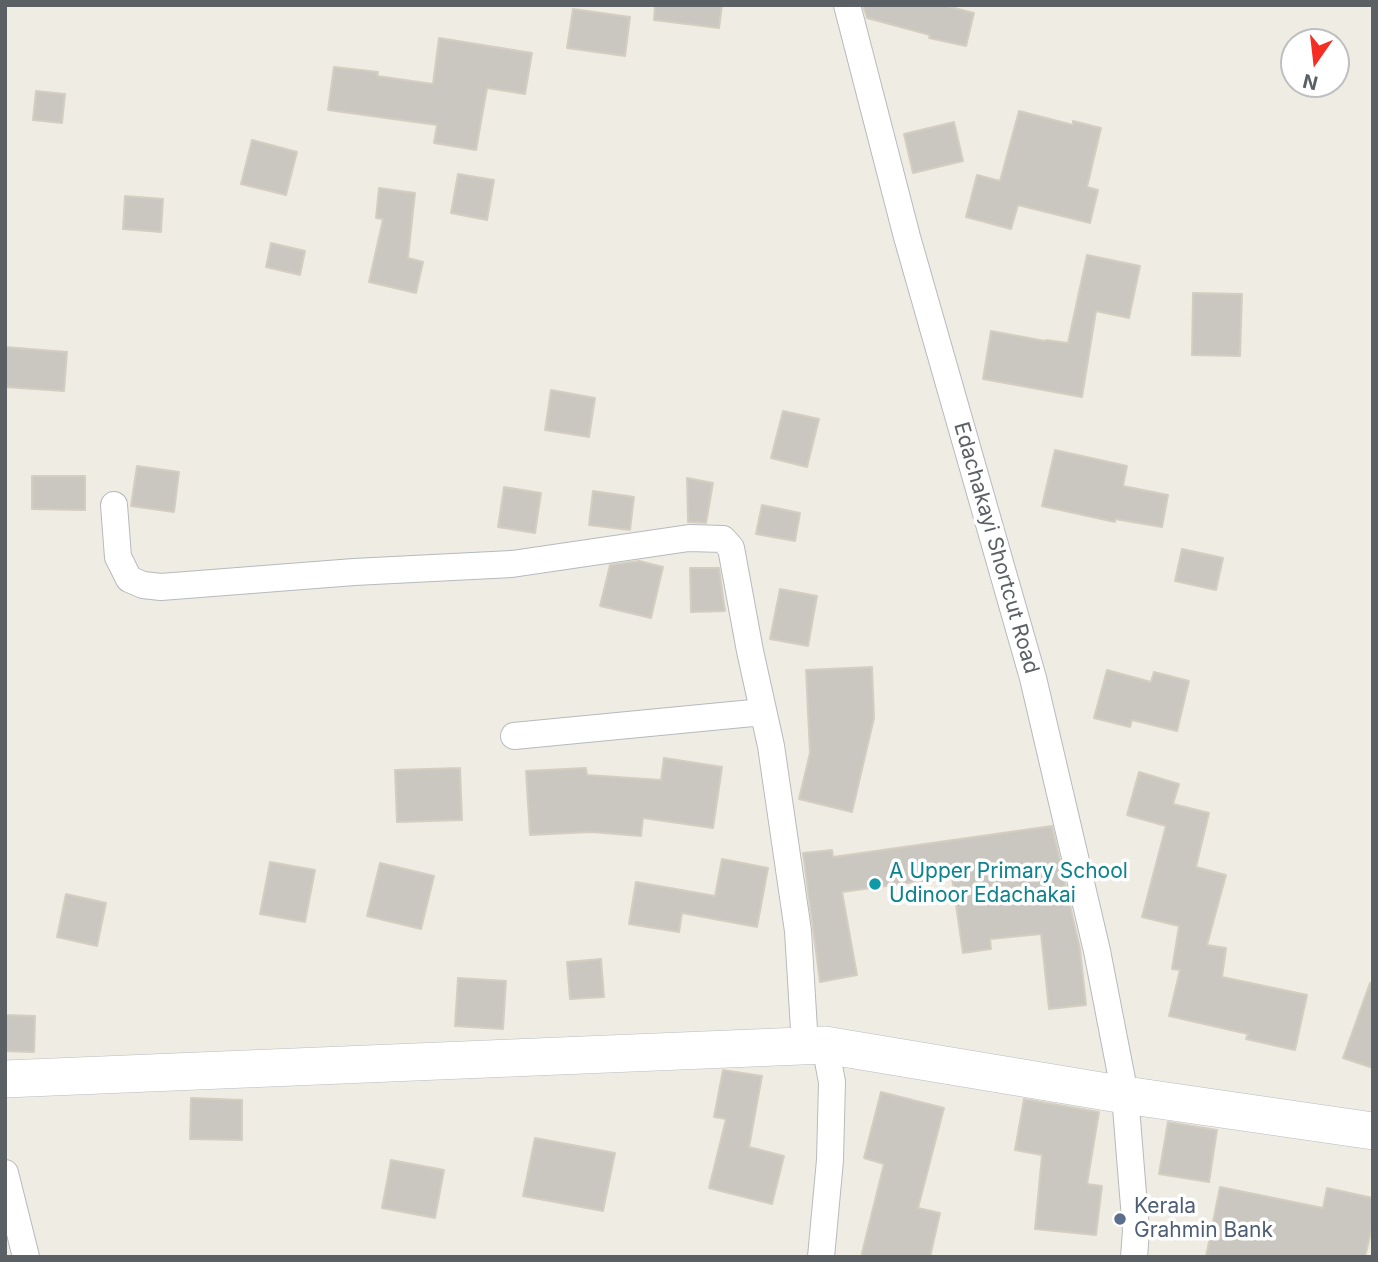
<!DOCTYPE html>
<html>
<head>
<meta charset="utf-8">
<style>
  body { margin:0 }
  #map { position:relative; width:1378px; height:1262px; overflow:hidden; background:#efece3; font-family:Inter,sans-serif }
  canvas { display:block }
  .frame { position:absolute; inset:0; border:7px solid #5b6065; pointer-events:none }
  .north { position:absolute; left:1280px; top:28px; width:70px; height:70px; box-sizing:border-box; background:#fff; border:2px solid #bdbfc1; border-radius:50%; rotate:194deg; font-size:19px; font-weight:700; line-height:28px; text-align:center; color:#5b6065 }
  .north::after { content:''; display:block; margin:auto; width:24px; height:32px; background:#f52e24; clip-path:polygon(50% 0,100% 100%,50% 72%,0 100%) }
</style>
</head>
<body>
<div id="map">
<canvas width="1378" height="1262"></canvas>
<div class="frame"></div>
<div class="north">N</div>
</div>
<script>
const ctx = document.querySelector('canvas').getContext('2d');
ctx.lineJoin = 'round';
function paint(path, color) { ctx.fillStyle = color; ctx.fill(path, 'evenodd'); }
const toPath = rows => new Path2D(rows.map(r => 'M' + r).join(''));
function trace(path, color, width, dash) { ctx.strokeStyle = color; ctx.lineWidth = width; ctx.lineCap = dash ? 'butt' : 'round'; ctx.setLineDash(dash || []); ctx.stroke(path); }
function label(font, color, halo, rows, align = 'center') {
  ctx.font = font + ' Inter,sans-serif'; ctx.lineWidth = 7; ctx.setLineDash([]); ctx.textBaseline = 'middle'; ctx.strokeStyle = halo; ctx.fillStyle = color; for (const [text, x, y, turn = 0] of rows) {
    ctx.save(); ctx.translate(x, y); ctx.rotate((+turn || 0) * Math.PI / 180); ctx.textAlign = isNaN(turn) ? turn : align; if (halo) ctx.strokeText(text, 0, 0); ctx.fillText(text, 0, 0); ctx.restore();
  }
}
const building = toPath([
  [655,5,722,5,719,28,654,20,655,5],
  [863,5,943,5,974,13,966,46,929,38,930,35,867,18,863,5],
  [573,9,630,17,625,56,567,48,573,9],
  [439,38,532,53,525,94,487,88,476,150,434,143,437,125,328,110,334,67,378,72,377,76,433,84,439,38],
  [36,91,65,94,62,123,33,120,36,91],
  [1019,111,1073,125,1073,121,1101,128,1087,187,1098,190,1090,223,1018,205,1011,229,966,217,977,175,1000,181,1019,111],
  [954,122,963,161,913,173,904,134,954,122],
  [252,140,297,152,286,195,241,184,252,140],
  [458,174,494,180,487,220,451,213,458,174],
  [379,188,415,193,408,258,423,262,416,293,369,282,383,219,376,218,379,188],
  [125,196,163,199,161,232,123,229,125,196],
  [271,243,305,251,300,275,266,267,271,243],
  [1087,255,1140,266,1129,318,1096,311,1082,397,983,379,991,331,1045,341,1046,340,1068,343,1087,255],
  [1193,293,1242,294,1240,356,1192,355,1193,293],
  [5,347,67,352,64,391,5,387,5,347],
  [551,390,595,398,589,437,545,430,551,390],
  [783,411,819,419,807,467,771,458,783,411],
  [1055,450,1127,466,1123,486,1168,495,1162,527,1115,519,1115,522,1042,506,1055,450],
  [137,466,179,472,174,512,131,506,137,466],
  [32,476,85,476,85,510,32,509,32,476],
  [687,478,713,483,706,523,688,522,687,478],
  [504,487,541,493,535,533,498,527,504,487],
  [593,491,634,497,630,530,589,525,593,491],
  [762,505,800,513,795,541,756,534,762,505],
  [1182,549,1223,558,1216,590,1175,581,1182,549],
  [639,561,663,567,651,618,600,606,610,565,639,561],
  [690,568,719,568,725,611,691,612,690,568],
  [780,589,817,596,808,646,770,639,780,589],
  [872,667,874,718,852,812,799,799,810,753,806,670,872,667],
  [1107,670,1151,682,1154,672,1189,681,1177,731,1132,720,1130,727,1094,718,1107,670],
  [664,758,722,767,713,828,643,818,641,836,591,832,530,835,526,771,586,768,587,775,661,780,664,758],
  [460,768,462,820,397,822,395,770,460,768],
  [1139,772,1179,784,1173,804,1209,813,1196,867,1226,875,1207,945,1226,948,1222,977,1307,995,1295,1050,1246,1039,1248,1034,1169,1016,1180,970,1172,969,1179,926,1142,917,1166,826,1127,815,1139,772],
  [1052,826,1080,949,1086,1005,1049,1009,1041,934,990,939,991,949,963,953,952,877,842,892,857,975,820,982,803,853,832,850,833,857,1052,826],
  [722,859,768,868,757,927,682,913,679,932,629,924,636,882,715,896,722,859],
  [270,862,315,870,305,922,260,914,270,862],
  [380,863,434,876,421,929,367,916,380,863],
  [66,894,106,903,97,946,57,937,66,894],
  [601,959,604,997,570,999,567,962,601,959],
  [458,978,506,981,503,1029,455,1026,458,978],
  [1370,983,1373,984,1373,1068,1343,1058,1370,983],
  [5,1015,35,1016,34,1052,5,1051,5,1015],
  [723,1070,762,1076,749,1147,784,1156,772,1204,709,1188,726,1119,714,1117,723,1070],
  [881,1092,944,1108,918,1208,940,1213,930,1257,861,1257,884,1164,864,1158,881,1092],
  [191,1098,242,1100,242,1140,190,1139,191,1098],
  [1024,1099,1099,1112,1087,1184,1102,1186,1096,1235,1035,1229,1042,1155,1015,1150,1024,1099],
  [1168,1122,1217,1130,1209,1182,1159,1174,1168,1122],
  [535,1138,615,1153,603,1211,523,1196,535,1138],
  [391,1160,444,1170,435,1218,382,1208,391,1160],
  [1220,1187,1323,1208,1327,1188,1373,1198,1373,1223,1365,1257,1206,1257,1220,1187]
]);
paint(building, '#cac7c0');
trace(building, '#d4cec1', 2);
const street = toPath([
  [847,5,907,237,1033,678,1097,951,1125,1095,1136,1231,1134,1257],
  [114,505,118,557,129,579,143,585,161,587,354,572,512,564,689,538,723,539,731,548,750,651,771,746,798,931,805,1046],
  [514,736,763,712],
  [5,1173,26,1257],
  [821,1257,830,1160,832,1082,825,1045]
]);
const secondary = toPath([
  [5,1079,825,1045,1125,1095,1373,1131]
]);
trace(street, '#b6babe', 28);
trace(secondary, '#b7bbc1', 38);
trace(street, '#fff', 26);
trace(secondary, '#fff', 37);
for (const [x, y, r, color] of [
  [875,884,7,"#0f9aa8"],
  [1120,1219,7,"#5c6f8a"]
]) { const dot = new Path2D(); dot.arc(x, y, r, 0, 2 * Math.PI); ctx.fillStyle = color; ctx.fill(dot); trace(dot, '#fff', 2.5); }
label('21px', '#5b6065', '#fff', [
  ["Edachakayi Shortcut Road",996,548,74]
]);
label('21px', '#0d838f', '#fff', [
  ["A Upper Primary School",889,872],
  ["Udinoor Edachakai",889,896]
], 'left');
label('21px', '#4e5e75', '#fff', [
  ["Kerala",1134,1207],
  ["Grahmin Bank",1134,1231]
], 'left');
</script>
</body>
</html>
